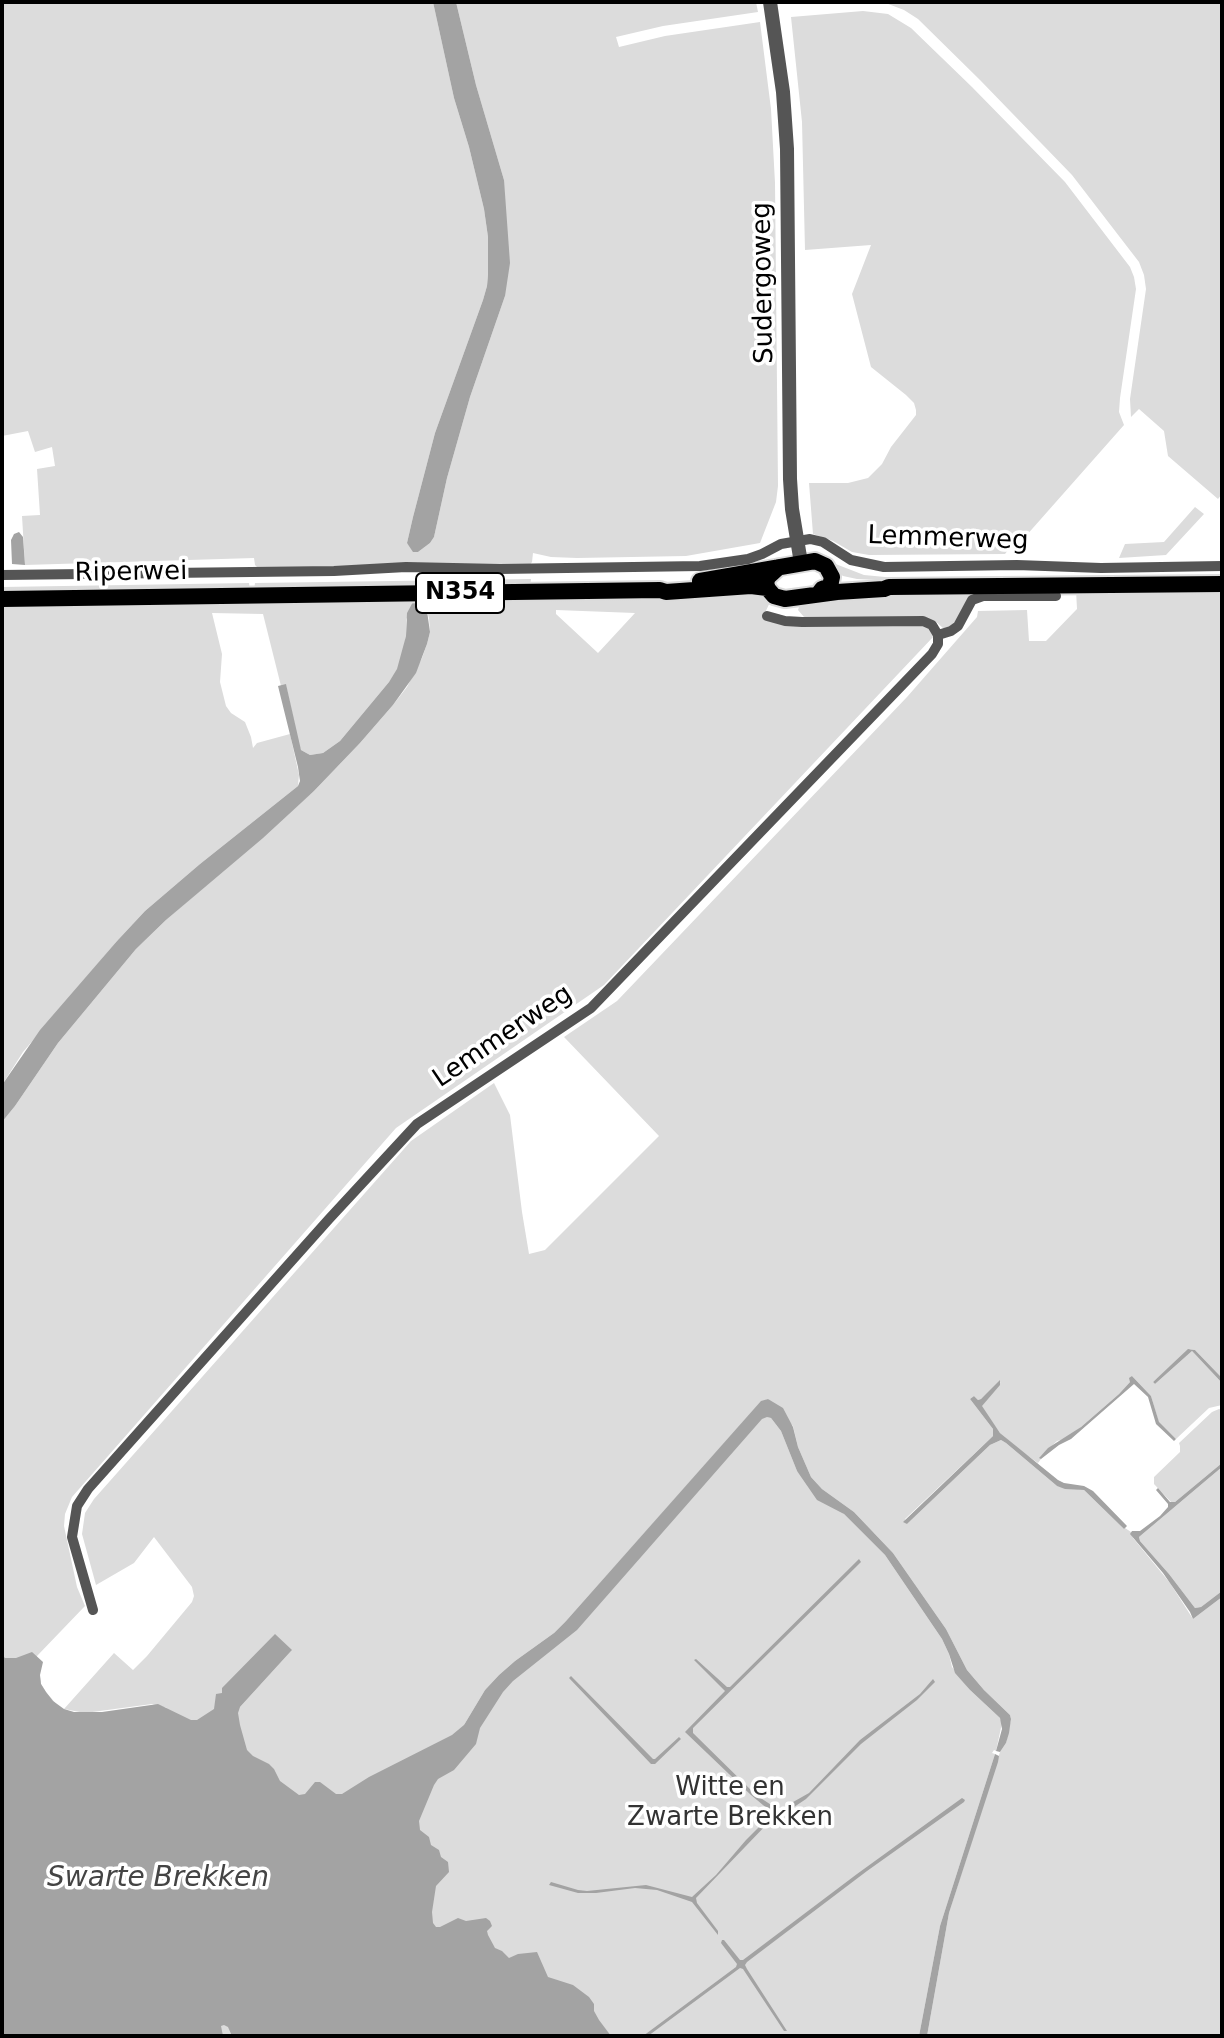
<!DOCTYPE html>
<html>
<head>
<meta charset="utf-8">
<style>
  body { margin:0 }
  #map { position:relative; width:1224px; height:2038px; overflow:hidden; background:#fff; font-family:"DejaVu Sans",sans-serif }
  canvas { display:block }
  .frame { position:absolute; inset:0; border:4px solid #000; pointer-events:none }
</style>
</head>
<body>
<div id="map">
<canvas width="1224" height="2038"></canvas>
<div class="frame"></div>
</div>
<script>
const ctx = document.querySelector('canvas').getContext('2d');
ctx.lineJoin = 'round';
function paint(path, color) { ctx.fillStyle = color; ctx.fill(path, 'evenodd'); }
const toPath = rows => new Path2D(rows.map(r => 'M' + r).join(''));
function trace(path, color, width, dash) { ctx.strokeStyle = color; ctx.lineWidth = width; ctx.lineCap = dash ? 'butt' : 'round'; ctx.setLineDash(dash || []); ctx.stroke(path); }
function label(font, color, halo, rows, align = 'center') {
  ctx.font = font + ' "DejaVu Sans",sans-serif'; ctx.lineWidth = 7; ctx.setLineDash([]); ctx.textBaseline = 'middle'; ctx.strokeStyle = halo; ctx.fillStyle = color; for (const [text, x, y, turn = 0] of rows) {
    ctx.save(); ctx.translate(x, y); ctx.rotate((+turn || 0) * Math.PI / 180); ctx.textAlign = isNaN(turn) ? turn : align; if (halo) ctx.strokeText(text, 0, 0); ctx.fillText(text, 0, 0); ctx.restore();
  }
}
paint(toPath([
  [2,2,433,2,454,98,469,147,484,209,488,237,488,275,487,286,483,300,435,433,413,517,407,543,418,552,430,543,434,537,447,478,470,397,505,296,504,180,476,85,456,2,756,2,758,12,663,26,616,37,619,47,665,36,760,22,771,109,775,183,778,486,776,502,760,543,686,556,577,558,551,557,533,553,532,562,529,566,259,569,255,565,254,558,25,565,22,516,40,515,37,469,55,466,52,447,35,452,28,431,2,436],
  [883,2,1222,2,1222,494,1218,499,1168,456,1164,431,1139,409,1131,417,1130,399,1146,289,1144,275,1139,262,1072,175,980,80,918,19,904,10],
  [863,11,888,14,911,28,972,87,1065,182,1130,267,1134,277,1136,289,1120,398,1119,412,1124,425,1025,537,1013,544,1005,554,869,555,852,552,833,541,813,534,809,483,848,483,868,478,882,464,891,447,916,415,916,410,914,403,906,395,871,367,852,294,871,245,805,250,802,122,791,17],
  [1195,507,1204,514,1166,555,1119,558,1125,544,1164,542],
  [833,563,864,575,896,578,896,581,857,579,843,576,839,573],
  [531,579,530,587,254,590,255,583],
  [249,583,250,591,2,593,2,587],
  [1222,588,1222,1378,1195,1350,1190,1349,1153,1382,1155,1384,1192,1351,1222,1383,1222,1405,1209,1408,1176,1439,1159,1423,1151,1396,1132,1376,1130,1382,1119,1394,1081,1427,1065,1439,1057,1441,1040,1457,1041,1459,1038,1463,1021,1451,1000,1433,982,1408,982,1405,1001,1382,981,1399,978,1400,974,1396,970,1399,993,1429,993,1436,905,1519,907,1524,990,1445,1001,1440,1006,1443,1057,1486,1084,1490,1124,1529,1125,1528,1131,1532,1133,1538,1170,1583,1193,1619,1222,1597,1222,2036,927,2036,949,1913,1000,1752,1006,1743,1011,1719,1010,1715,984,1690,967,1670,946,1629,893,1553,854,1512,822,1489,811,1477,798,1447,793,1426,768,1399,761,1402,566,1621,554,1633,515,1661,499,1675,485,1690,464,1725,500,1692,762,1415,771,1418,781,1431,797,1471,844,1514,885,1555,942,1639,949,1654,952,1667,970,1690,1000,1718,1002,1723,996,1751,994,1750,992,1753,995,1754,940,1926,919,2036,2,2036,2,1122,15,1106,58,1043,136,949,166,920,314,791,360,743,393,705,407,687,422,658,427,644,430,632,429,618,427,611,420,600,757,589,771,600,763,617,919,624,927,626,934,636,604,985,396,1128,72,1497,65,1514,64,1526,77,1587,85,1606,37,1656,41,1684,46,1692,69,1719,167,1708,152,1704,85,1713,64,1709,114,1653,133,1670,147,1656,192,1602,194,1596,192,1587,154,1537,134,1563,96,1585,82,1534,85,1513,94,1499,411,1141,494,1083,510,1115,522,1212,529,1254,545,1250,659,1136,564,1037,617,1001,907,697,977,617,978,611,1027,610,1029,641,1046,641,1077,609,1076,590],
  [556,610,635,613,598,653,556,614],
  [292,1650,240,1707,222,1694],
  [975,591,952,628,943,628,935,621,804,617,798,610,800,604,824,597],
  [414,600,406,620,406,636,403,652,398,669,389,682,340,741,323,753,310,755,301,750,299,745,286,685,281,686,263,614,212,613,222,654,220,682,226,706,231,713,245,722,251,737,253,748,257,743,290,734,299,775,298,786,200,864,145,911,117,941,23,1052,2,1085,2,604],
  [1219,1409,1222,1410,1222,1463,1175,1502,1171,1502,1154,1484,1154,1477,1180,1452,1180,1446,1179,1443,1212,1412],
  [1222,1467,1222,1591,1201,1607,1195,1608,1169,1574,1140,1541,1139,1537]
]), '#dcdcdc');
paint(toPath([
  [433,2,456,2,476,85,504,180,510,263,505,296,470,397,447,478,434,537,430,543,418,552,413,552,407,543,413,517,435,433,483,300,487,286,488,275,488,237,484,209,469,147,454,98],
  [19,532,23,537,25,565,12,564,11,540,14,534],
  [414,600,420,600,427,611,430,632,427,644,416,673,393,705,360,743,314,791,263,838,166,920,136,949,58,1043,15,1106,2,1122,2,1085,40,1030,117,941,145,911,200,864,298,786,300,781,298,767,278,686,286,684,301,750,310,755,323,753,340,741,389,682,397,669,406,636,407,613],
  [1188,1349,1195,1350,1222,1378,1222,1383,1192,1351,1155,1384,1153,1382],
  [1132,1376,1151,1396,1159,1422,1176,1439,1174,1441,1156,1424,1148,1397,1134,1384,1071,1439,1059,1445,1041,1459,1039,1458,1048,1448,1081,1427,1119,1394,1130,1382,1129,1378],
  [1000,1380,1000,1385,982,1406,1000,1433,1058,1480,1064,1483,1084,1486,1093,1491,1127,1526,1124,1529,1084,1490,1065,1489,1057,1486,1006,1443,1001,1440,990,1445,907,1524,903,1522,993,1436,993,1429,970,1399,974,1396,978,1400,981,1399],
  [768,1399,783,1408,793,1427,798,1447,811,1477,822,1489,854,1512,893,1553,946,1629,967,1670,984,1690,1010,1715,1011,1719,1009,1733,1006,1743,1000,1752,996,1751,1002,1729,1000,1718,970,1690,955,1673,949,1654,942,1639,885,1555,844,1514,817,1500,797,1471,781,1431,771,1418,767,1417,762,1419,577,1630,513,1681,503,1692,480,1728,476,1744,454,1770,438,1779,434,1785,419,1821,420,1830,429,1837,431,1845,439,1850,441,1857,448,1862,449,1872,436,1886,432,1912,433,1923,436,1927,440,1927,458,1918,466,1921,486,1918,490,1921,492,1926,487,1931,488,1935,495,1948,502,1951,509,1958,518,1954,537,1952,548,1977,573,1985,589,1997,594,2004,594,2011,599,2020,611,2036,232,2036,228,2027,224,2025,221,2026,223,2036,2,2036,2,1655,5,1658,16,1658,32,1652,43,1662,40,1675,41,1684,46,1692,53,1701,64,1709,74,1712,102,1712,158,1704,191,1720,197,1720,214,1709,216,1694,222,1693,222,1688,275,1634,292,1650,240,1707,238,1713,240,1725,247,1750,253,1756,269,1764,274,1769,280,1781,299,1795,305,1794,315,1782,320,1782,336,1794,342,1794,369,1777,452,1735,464,1725,485,1690,499,1675,515,1661,554,1633,566,1621,761,1401],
  [1222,1463,1222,1467,1139,1537,1140,1541,1169,1574,1195,1608,1201,1607,1222,1591,1222,1597,1193,1619,1190,1612,1163,1573,1130,1534,1132,1531,1140,1531,1160,1516,1168,1507,1168,1504,1156,1490,1158,1488,1170,1502,1175,1502],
  [859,1559,861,1562,693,1728,693,1733,756,1795,779,1810,809,1793,860,1740,920,1694,933,1679,935,1682,917,1700,861,1744,806,1799,791,1809,775,1815,751,1795,685,1732,725,1691,694,1660,696,1659,727,1687,730,1687],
  [571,1676,653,1759,655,1759,679,1737,681,1739,655,1764,651,1764,569,1678],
  [995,1754,999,1756,998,1762,949,1913,927,2036,919,2036,940,1926],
  [962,1798,965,1800,964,1802,867,1871,747,1962,745,1965,747,1969,787,2031,784,2031,743,1969,740,1968,648,2036,643,2036,736,1967,737,1964,721,1943,722,1940,724,1940,740,1960,743,1960,857,1874],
  [767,1819,769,1822,696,1898,697,1903,718,1931,718,1935,692,1902,657,1890,635,1888,596,1893,578,1893,549,1885,551,1882,578,1890,587,1891,646,1885,692,1897,716,1875,746,1840]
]), '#a3a3a3');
const primary = toPath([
  [779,567,768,577,766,583,768,589,774,596,785,599,837,592,884,589,889,587,1222,584],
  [700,581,815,561,826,566,832,577,830,586,822,589,819,593],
  [2,599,660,590,666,592,751,586,767,588]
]);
trace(primary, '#dbdbdb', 20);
trace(toPath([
  [2,575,334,571,406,567,500,569,700,566,748,559,762,554,781,544,810,539,823,542,851,560,884,567,1017,565,1101,568,1222,566],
  [767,616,785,621,802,622,923,621,932,625,938,635],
  [93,1610,72,1537,77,1506,88,1489,329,1219,417,1124,591,1008,932,654,938,644,938,635,951,631,958,626,972,600,983,596,1056,596]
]), '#555', 10);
trace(toPath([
  [770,2,783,92,787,149,790,479,792,509,801,563]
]), '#555', 14);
trace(primary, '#000', 16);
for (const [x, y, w] of [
  [460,593,88]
]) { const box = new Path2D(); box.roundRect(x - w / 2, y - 20, w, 40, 6); ctx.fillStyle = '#fff'; ctx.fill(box); trace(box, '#000', 2); }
label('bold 24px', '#000', null, [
  ["N354",460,593]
]);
label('26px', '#000', '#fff', [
  ["Sudergoweg",764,283,-91],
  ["Lemmerweg",948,539,2],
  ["Riperwei",131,573,-1],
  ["Lemmerweg",503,1037,-34]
]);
label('26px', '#333', '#fff', [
  ["Witte en",730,1788],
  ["Zwarte Brekken",730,1818]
]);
label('italic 28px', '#444', '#fff', [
  ["Swarte Brekken",158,1879]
]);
</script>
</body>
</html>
